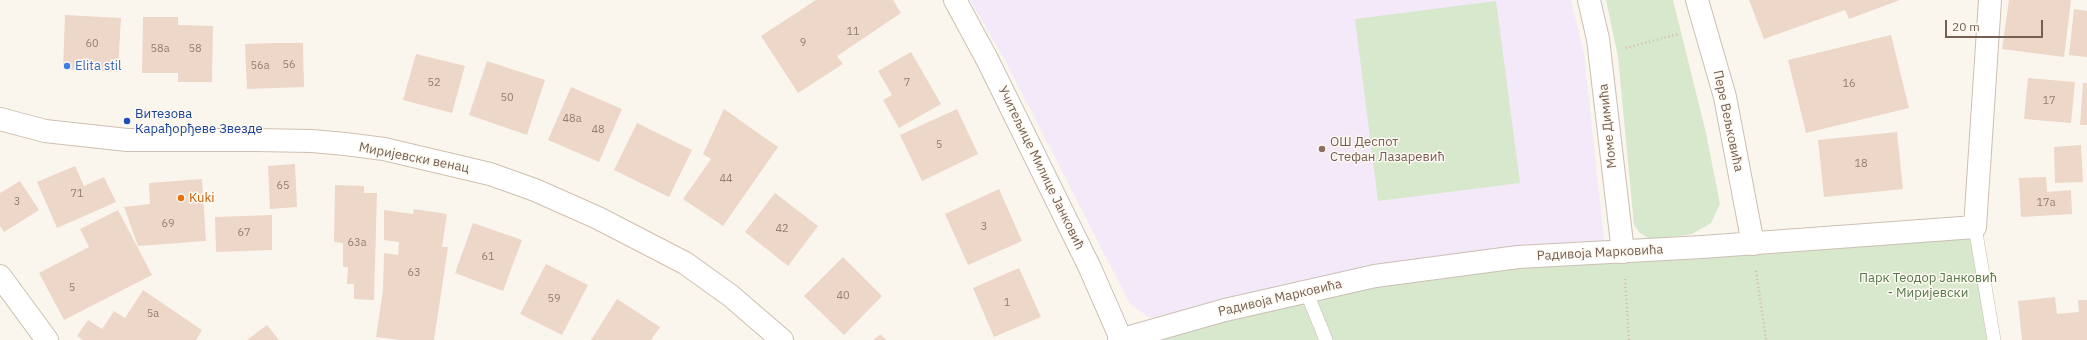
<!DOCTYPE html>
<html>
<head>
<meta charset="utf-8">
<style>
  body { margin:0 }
  #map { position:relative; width:2087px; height:340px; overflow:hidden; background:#fbf6ed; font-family:"IBM Plex Sans",sans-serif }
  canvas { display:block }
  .scale { position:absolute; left:1945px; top:20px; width:98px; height:18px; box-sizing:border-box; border:2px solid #745f52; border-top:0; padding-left:5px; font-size:12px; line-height:14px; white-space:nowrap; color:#745f52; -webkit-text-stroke:3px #fefaf3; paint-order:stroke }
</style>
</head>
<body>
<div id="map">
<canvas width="2087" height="340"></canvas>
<div class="scale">20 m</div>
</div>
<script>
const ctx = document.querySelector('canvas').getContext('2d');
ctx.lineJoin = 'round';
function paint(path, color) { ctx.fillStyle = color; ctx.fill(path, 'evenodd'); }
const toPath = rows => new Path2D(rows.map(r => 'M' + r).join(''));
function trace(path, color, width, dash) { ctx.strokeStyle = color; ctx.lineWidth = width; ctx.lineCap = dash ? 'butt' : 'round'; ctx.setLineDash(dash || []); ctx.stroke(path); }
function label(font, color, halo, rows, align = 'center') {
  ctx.font = font + ' "IBM Plex Sans",sans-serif'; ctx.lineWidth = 3; ctx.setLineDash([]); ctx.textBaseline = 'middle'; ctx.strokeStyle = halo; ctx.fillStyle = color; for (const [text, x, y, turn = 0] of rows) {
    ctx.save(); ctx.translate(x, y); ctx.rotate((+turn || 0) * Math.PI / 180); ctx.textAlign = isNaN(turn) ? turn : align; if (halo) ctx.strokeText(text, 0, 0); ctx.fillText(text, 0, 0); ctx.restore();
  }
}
paint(toPath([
  [970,0,1571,0,1584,54,1605,248,1327,279,1150,318,1130,304,1007,64]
]), '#f3e9f8');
paint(toPath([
  [1606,0,1673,0,1706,133,1720,204,1711,223,1692,234,1656,239,1648,238,1640,233,1634,225,1618,57],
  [1496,1,1520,183,1378,201,1355,19],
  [1975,227,1994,340,1123,340,1375,276]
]), '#d7e8cc');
paint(toPath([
  [816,0,893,0,901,13,837,56,843,64,798,93,761,36],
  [1749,0,1900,0,1849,19,1845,10,1764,39],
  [2009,0,2071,0,2064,57,2002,49],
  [2074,9,2087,11,2087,57,2069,55],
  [65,15,121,18,118,72,63,69],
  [143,17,178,17,178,25,213,26,212,82,178,82,178,73,142,73],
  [1891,35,1909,108,1806,133,1788,60],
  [274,43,303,43,304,87,247,89,245,44],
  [911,52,941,104,899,128,883,100,892,95,878,71],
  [416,54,465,66,452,113,403,100],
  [487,61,545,80,527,135,469,115],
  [2028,78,2075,82,2071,123,2024,119],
  [2083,83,2087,83,2087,125,2080,125],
  [571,87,622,109,599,162,548,140],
  [724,109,778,147,723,226,683,199,711,159,703,154],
  [957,109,978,154,922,181,900,135],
  [637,123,692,150,669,197,614,170],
  [1897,132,1903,189,1824,197,1818,140],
  [2081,145,2083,182,2055,183,2054,147],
  [295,164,297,207,270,209,268,166],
  [75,166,84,186,104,177,116,202,57,228,37,182],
  [2046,177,2047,192,2071,190,2072,214,2021,217,2019,178],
  [202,179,206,241,138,246,124,207,150,204,149,183],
  [20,181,39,210,4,232,0,226,0,193],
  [335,185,364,186,364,193,377,193,374,300,354,299,354,284,347,284,348,267,343,267,343,243,334,242],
  [999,189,1022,241,968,265,945,214],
  [775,193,818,226,788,266,745,232],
  [414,209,447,214,442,247,448,247,434,340,400,340,376,337,383,290,384,253,398,255,399,242,384,240,384,210,413,214],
  [118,210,152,275,64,320,39,273,89,247,80,229],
  [272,215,272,250,216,252,215,217],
  [473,223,522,240,503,291,455,273],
  [843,257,882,296,844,335,804,296],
  [546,264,588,285,562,335,520,314],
  [1019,268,1041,317,994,337,973,288],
  [143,290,202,330,196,340,83,340,77,336,88,320,102,329,114,311,125,318],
  [2055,297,2057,314,2079,312,2078,300,2087,300,2087,340,2022,340,2018,301],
  [617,299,660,327,651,340,591,340],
  [267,325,279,340,247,340],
  [881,334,886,340,873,340]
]), '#edd7c8');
const lane = toPath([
  [1975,227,1994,340],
  [1306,291,1326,340]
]);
const street = toPath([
  [955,0,987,59,1090,268,1121,339],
  [1589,0,1598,39,1623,252],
  [1697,0,1725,97,1753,244],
  [0,276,47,340],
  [1119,340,1225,310,1375,276,1518,257,1702,247,1975,227,1990,0]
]);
const secondary = toPath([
  [0,119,45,131,127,140,256,140,312,141,345,144,384,149,490,174,535,190,598,218,685,263,731,296,782,340]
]);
trace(lane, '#ccbfb4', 14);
trace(street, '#ccbfb4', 24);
trace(secondary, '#cfbfb1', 24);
trace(toPath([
  [1626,48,1678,34],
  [1756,271,1766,340],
  [1625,279,1629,340]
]), '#d3bbaa', 2.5, [1, 3]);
trace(lane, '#fff', 13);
trace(street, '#fff', 22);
trace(secondary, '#fff', 22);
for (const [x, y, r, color] of [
  [67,66,4,"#3f7fe0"],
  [127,121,4,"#1a4fb4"],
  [1322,149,4,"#8d6e63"],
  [181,198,4,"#e8710a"]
]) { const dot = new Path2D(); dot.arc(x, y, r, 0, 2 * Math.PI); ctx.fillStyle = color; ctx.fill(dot); trace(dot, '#fefaf3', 1.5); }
label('11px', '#927d70', null, [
  ["11",853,32],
  ["9",803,43],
  ["60",92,44],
  ["58a",160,49],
  ["58",195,49],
  ["56",289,65],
  ["56a",260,66],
  ["52",434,83],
  ["7",907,83],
  ["16",1849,84],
  ["50",507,98],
  ["17",2049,101],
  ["48a",572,119],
  ["48",598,130],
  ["5",939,145],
  ["18",1861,164],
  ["44",726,179],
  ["65",283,186],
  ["71",77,194],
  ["3",17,202],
  ["17a",2046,203],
  ["69",168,224],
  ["3",984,227],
  ["42",782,229],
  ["67",244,233],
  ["63a",357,243],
  ["61",488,257],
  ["63",414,273],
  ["5",72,288],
  ["40",843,296],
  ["59",554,299],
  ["1",1007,303],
  ["5a",153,314]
]);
label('13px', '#366cbe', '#fefaf3', [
  ["Elita stil",75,66]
], 'left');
label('13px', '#164399', '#fefaf3', [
  ["Витезова",135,114],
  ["Карађорђеве Звезде",135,129]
], 'left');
label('13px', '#745f52', '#fefaf3', [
  ["Пере Вељковића",1728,121,78],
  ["Моме Димића",1608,126,-96],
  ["Миријевски венац",414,158,11],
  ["Учитељице Милице Јанковић",1041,168,64],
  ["Радивоја Марковића",1600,253,-3],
  ["Радивоја Марковића",1280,298,-13]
]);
label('13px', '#785e54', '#fefaf3', [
  ["ОШ Деспот",1330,142],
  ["Стефан Лазаревић",1330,157]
], 'left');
label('13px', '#c56008', '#fefaf3', [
  ["Kuki",189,198]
], 'left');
label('13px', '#57784b', '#fefaf3', [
  ["Парк Теодор Јанковић",1928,278],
  ["- Миријевски",1928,293]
]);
</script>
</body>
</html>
